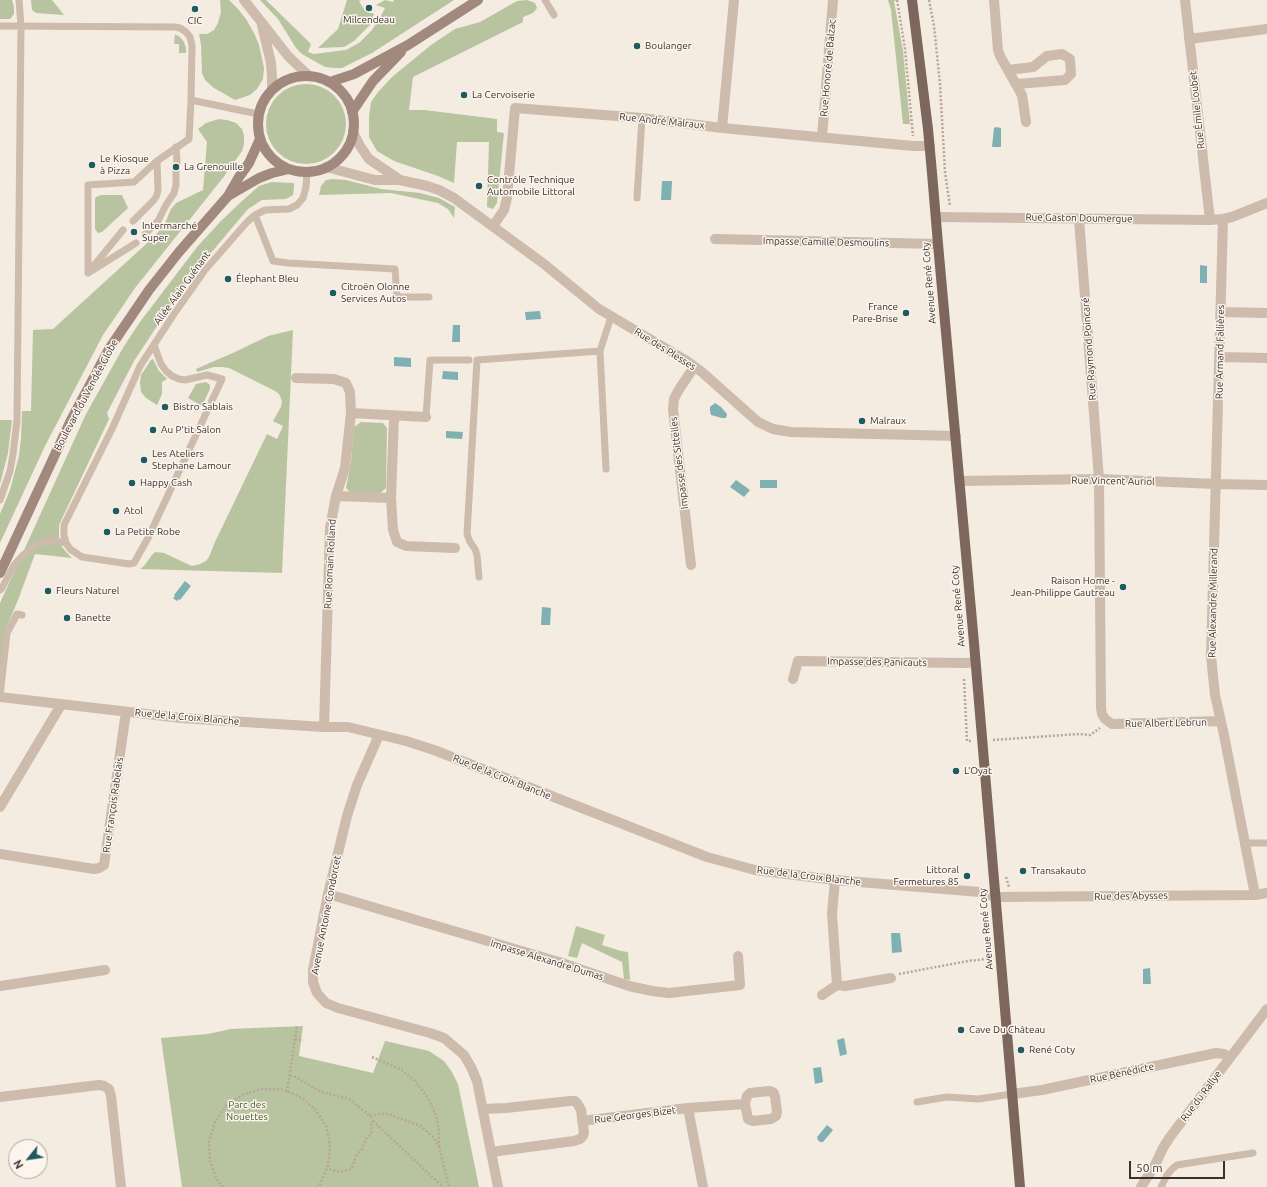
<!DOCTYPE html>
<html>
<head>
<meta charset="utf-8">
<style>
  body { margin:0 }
  #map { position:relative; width:1267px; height:1187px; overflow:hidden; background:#f4ebe1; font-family:Ubuntu,sans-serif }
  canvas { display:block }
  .north { position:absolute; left:8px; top:1139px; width:40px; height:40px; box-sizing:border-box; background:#fbf5ee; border:1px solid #aea6a0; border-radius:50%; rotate:240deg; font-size:11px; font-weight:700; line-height:16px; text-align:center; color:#3b302b }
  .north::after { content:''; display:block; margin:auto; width:14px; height:18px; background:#1f5a5e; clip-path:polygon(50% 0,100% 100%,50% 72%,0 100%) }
  .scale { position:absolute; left:1129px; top:1161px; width:96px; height:18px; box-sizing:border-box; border:2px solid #3b302b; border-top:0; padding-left:5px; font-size:12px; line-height:14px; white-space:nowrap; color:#3b302b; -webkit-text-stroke:3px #fbf5ee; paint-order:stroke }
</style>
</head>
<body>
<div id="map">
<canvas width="1267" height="1187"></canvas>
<div class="north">N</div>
<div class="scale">50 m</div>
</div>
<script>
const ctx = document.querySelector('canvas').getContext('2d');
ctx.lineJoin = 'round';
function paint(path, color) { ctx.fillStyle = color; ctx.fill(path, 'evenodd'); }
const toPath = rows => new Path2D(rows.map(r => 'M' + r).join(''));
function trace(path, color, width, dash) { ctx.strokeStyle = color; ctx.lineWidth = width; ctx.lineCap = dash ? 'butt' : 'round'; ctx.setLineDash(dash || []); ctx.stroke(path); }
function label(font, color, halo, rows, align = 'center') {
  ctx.font = font + ' Ubuntu,sans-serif'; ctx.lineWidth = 3; ctx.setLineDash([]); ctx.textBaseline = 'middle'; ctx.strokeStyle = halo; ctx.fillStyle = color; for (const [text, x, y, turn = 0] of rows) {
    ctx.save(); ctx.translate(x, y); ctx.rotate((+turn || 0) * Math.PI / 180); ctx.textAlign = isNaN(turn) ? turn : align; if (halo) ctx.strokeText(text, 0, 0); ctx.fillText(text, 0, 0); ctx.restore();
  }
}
paint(toPath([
  [0,0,12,0,14,7,14,14,10,19,0,19],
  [31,0,52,0,64,15,36,13,32,10],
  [220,0,229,0,238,9,246,19,254,33,259,45,264,68,263,79,257,89,250,95,235,100,214,88,205,80,202,73,201,45,199,34,207,34,214,30,218,23,221,12],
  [260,0,266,0,311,44,308,52,314,54,346,50,359,43,372,30,380,18,385,8,376,5,385,0,393,2,394,0,454,0,372,53,342,68,334,68,325,67,302,54,296,48,278,19],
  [347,0,361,0,359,1,365,11,374,14,370,25,354,41,344,47,318,48,338,29],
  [527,0,535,3,537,8,533,13,523,17,523,22,413,77,409,110,424,110,497,119,497,132,504,133,497,203,493,209,487,207,489,142,457,142,454,183,438,176,394,161,377,151,369,137,369,117,371,102,378,92,392,77,431,45,455,29,480,22,517,1],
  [888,0,897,0,894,1,903,51,910,124,903,124,891,10],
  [175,34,180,37,184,42,186,48,186,53,179,53,179,44,174,44],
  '266 124a40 40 0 1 1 80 0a40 40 0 1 1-80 0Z',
  [219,119,227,120,236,123,242,129,244,136,244,144,242,151,222,179,135,288,103,335,45,446,0,543,0,514,10,490,19,456,21,438,22,411,31,411,33,330,53,329,155,236,165,223,171,209,176,203,203,190,207,142,198,129,206,123],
  [333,179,346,180,381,189,420,193,439,198,455,207,454,218,448,209,438,203,391,193,319,195,321,186,326,180],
  [272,182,294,183,294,187,293,195,286,199,262,200,248,209,194,273,163,317,134,361,107,413,109,419,59,525,59,543,66,552,72,558,35,554,18,600,5,631,0,675,0,603,86,414,124,346,140,322,197,247,221,221,242,201,259,186],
  [101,195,122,195,128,208,102,232,98,233,95,229,95,199,96,197],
  [293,330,282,573,140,569,144,566,152,555,155,552,164,553,192,566,200,564,206,561,209,557,215,542,267,434,277,439,283,426,273,421,281,407,282,401,279,394,275,391,229,368,222,367,214,367,197,372,196,369,235,352,268,336],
  [153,359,159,371,167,379,162,382,162,394,157,405,146,398,141,392,140,382,141,375,151,360],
  [206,382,210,385,210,389,202,406,188,398,196,384],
  [0,420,12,420,8,453,0,484],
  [361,422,383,423,387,428,386,488,379,494,351,493,346,488,351,462,354,427],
  [576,926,605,935,602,945,621,951,628,952,630,980,624,979,622,962,582,943,577,958,568,956],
  [303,1026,299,1056,373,1073,385,1041,429,1051,444,1061,452,1072,458,1084,479,1187,182,1187,161,1038,208,1034,231,1029]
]), '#b8c4a0');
paint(toPath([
  [996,127,1001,128,1001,147,992,147,994,128],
  [662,181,672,181,671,200,661,200],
  [1200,265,1207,266,1207,283,1200,283],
  [540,311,541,319,526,320,525,312],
  [453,325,460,325,460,342,452,342],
  [394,357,411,358,411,367,394,366],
  [443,371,458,372,458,380,442,379],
  [715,403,721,407,727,414,726,418,722,418,711,415,710,411,710,407],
  [446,431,463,432,462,439,446,438],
  [736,480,750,490,744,497,730,487],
  [760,480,777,480,777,488,760,488],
  [185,581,191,586,180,600,179,599,177,601,173,598,175,596,174,595],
  [542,607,551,608,550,625,541,625],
  [891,933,900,933,902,952,892,953],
  [1150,968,1151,984,1143,984,1143,969],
  [844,1038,847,1054,840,1056,837,1040],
  [821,1067,823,1082,815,1084,813,1068],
  [827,1125,833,1130,823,1142,820,1142,818,1140,817,1137]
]), '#7fb0b2');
trace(toPath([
  [897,0,905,49,913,136],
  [929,0,934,26,940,84,945,172,950,206],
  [964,679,967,741,971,741],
  [993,740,1079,734,1090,735,1100,728],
  [1006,877,1009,887],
  [899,974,968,961,987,959],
  [295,1039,303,1041],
  [372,1057,402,1070,415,1081,428,1098,436,1115,439,1130,439,1146],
  [290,1076,296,1077,321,1092,349,1099,370,1116,373,1121,371,1124,372,1131,370,1135,366,1139,362,1149,356,1156,353,1165,351,1169,340,1172,327,1168],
  [287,1092,297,1026],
  [370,1116,379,1114,388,1114,421,1126,433,1137,439,1147,449,1187],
  [373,1121,443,1187],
  [223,1187,217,1180,210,1161,209,1141,215,1122,226,1106,242,1095,261,1089,281,1089,299,1096,315,1109,326,1126,330,1145,328,1166,320,1184,317,1187]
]), '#b9a596', 2.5, [2, 2]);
trace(toPath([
  [545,0,554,15],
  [0,26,175,27,180,28,186,32,190,37,192,46,191,100,189,139,157,161,134,182,88,185,88,273],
  [191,100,258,114],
  [176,147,177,162],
  [637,198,642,118],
  [255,215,273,261,288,263,395,269,397,297,429,297],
  [133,221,153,201,156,197,158,191,157,161],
  [145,234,158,221,166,205,174,193,176,185,176,172],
  [92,268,123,230],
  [88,273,136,243],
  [154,345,161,364,166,371,172,376,179,379,185,380,207,375,222,379,148,538,134,563,129,564,82,557,70,549,66,543,64,535,64,525,112,429,140,366,174,314,205,270,247,222,255,215,265,210,289,209,297,205,303,198,306,187,307,172],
  [600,351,606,469],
  [426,417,430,360,469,360],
  [0,500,10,471,13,454,17,420,21,26,19,0],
  [479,577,477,555,475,549,470,542,467,534,477,360,600,351,611,317],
  [0,590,2,588,14,565,23,555,37,545,47,541,56,541,66,543],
  [0,696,7,633,17,614,22,615],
  [1245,843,1267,843],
  [917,1102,947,1097,978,1099,1012,1094],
  [1161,1187,1167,1175,1172,1169,1177,1165,1253,1153]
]), '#cdbbac', 7);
trace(toPath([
  [244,0,288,56,308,75],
  [994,0,998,50,1000,56,1022,95,1026,122],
  [1185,0,1210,220],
  [262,25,271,63,272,77,272,89],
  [1189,39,1267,29],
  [1008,70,1033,67,1047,56,1062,54,1070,59,1071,74,1065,80,1017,84],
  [722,128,734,0],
  [353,132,360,146,369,159,400,180],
  [822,137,833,0],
  [326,167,375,180,400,180,427,186,439,190,454,198,544,264,599,309,687,361,703,373,758,422,773,429,791,432,956,436],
  [936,217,1210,220,1223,219,1232,217,1267,203],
  [1079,219,1099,479,1101,708,1102,714,1105,719,1112,724,1221,721],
  [1223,219,1211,656,1215,695,1224,735,1255,895],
  [493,226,504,210,507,198,515,108,642,118,722,128,913,146,930,146],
  [715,239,938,244],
  [1221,312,1267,313],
  [1220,357,1267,358],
  [296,378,334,379,346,383,350,392,351,413,345,468,336,496,330,528,324,727],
  [351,413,426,417],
  [394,416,391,498,393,530,397,542,406,546,455,548],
  [959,481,1099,479,1216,484,1267,485],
  [336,496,391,498],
  [691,565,673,409,674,399,678,391,694,367],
  [793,679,798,661,966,663,975,662],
  [0,697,181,718,324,727,348,727,406,741,434,750,707,857,755,870,835,880,980,892,995,897,1255,895,1267,893],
  [379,735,357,785,347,816,328,894,313,970,313,982,317,993,326,1003,338,1008,430,1033,444,1038,464,1055,471,1067,477,1081,498,1187],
  [0,807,61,705],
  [0,854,94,869,99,868,104,865,126,712],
  [328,894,559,962,629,986,652,991,669,993,740,985,738,956],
  [837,985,845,986,891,978],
  [0,986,105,970],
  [822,995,837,985,832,914,835,880],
  [769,1091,773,1092,775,1096,777,1112,776,1116,771,1119,753,1121,748,1119,745,1104,747,1096,750,1093,769,1091],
  [1012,1094,1042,1090,1216,1053,1224,1054,1230,1058],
  [0,1097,99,1085,104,1086,109,1089,111,1096,121,1187],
  [688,1108,703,1187],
  [483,1109,506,1108,570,1101,575,1101,577,1103,581,1110,584,1133,583,1136,580,1139,574,1141,491,1152],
  [582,1121,688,1108,745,1104],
  [1141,1187,1155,1165,1163,1148,1170,1137,1267,1009]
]), '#cdbbac', 10);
trace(toPath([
  '258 124a48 48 0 1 1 96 0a48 48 0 1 1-96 0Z',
  [330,82,354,74,408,45,478,0],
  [352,112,373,81,401,52],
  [228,196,259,178,272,173,289,169],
  [0,573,71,420,109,349,149,290,179,252,228,196,239,177,249,163,260,139]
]), '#a18a7d', 10);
trace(toPath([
  [912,0,928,129,932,173,938,244,974,643,1020,1187]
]), '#7d675c', 10);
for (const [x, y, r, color] of [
  [369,8,4,"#1f5a5e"],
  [195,9,4,"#1f5a5e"],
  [637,46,4,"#1f5a5e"],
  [464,95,4,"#1f5a5e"],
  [92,165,4,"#1f5a5e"],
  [176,167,4,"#1f5a5e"],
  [479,186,4,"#1f5a5e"],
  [134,232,4,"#1f5a5e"],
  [228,279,4,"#1f5a5e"],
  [333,293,4,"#1f5a5e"],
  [906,313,4,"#1f5a5e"],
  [165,407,4,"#1f5a5e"],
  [862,421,4,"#1f5a5e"],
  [153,430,4,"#1f5a5e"],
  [144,460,4,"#1f5a5e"],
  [132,483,4,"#1f5a5e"],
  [116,511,4,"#1f5a5e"],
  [107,532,4,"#1f5a5e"],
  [1123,587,4,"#1f5a5e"],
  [48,591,4,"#1f5a5e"],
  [67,618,4,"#1f5a5e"],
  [956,771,4,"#1f5a5e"],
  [1023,871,4,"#1f5a5e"],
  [967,876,4,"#1f5a5e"],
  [961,1030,4,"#1f5a5e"],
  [1021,1050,4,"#1f5a5e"]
]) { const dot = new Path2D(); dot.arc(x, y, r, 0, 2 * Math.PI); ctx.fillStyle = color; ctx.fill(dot); trace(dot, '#fbf5ee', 1.5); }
label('10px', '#3b302b', '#fbf5ee', [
  ["Milcendeau",369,20,"center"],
  ["CIC",195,21,"center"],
  ["Boulanger",645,46],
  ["La Cervoiserie",472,95],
  ["Le Kiosque",100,159],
  ["à Pizza",100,171],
  ["La Grenouille",184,167],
  ["Contrôle Technique",487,180],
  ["Automobile Littoral",487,192],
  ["Intermarché",142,226],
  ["Super",142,238],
  ["Élephant Bleu",236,279],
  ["Citroën Olonne",341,287],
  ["Services Autos",341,299],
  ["France",898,307,"right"],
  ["Pare-Brise",898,319,"right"],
  ["Bistro Sablais",173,407],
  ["Malraux",870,421],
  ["Au P'tit Salon",161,430],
  ["Les Ateliers",152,454],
  ["Stephane Lamour",152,466],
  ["Happy Cash",140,483],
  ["Atol",124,511],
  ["La Petite Robe",115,532],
  ["Raison Home -",1115,581,"right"],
  ["Jean-Philippe Gautreau",1115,593,"right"],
  ["Fleurs Naturel",56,591],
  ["Banette",75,618],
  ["L'Oyat",964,771],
  ["Littoral",959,870,"right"],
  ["Fermetures 85",959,882,"right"],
  ["Transakauto",1031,871],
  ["Cave Du Château",969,1030],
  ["René Coty",1029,1050]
], 'left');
label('10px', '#3b302b', '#fbf5ee', [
  ["Rue Honoré de Balzac",828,68,-85],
  ["Rue Émile Loubet",1197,110,-96],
  ["Rue André Malraux",662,121,6],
  ["Rue Gaston Doumergue",1079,218,1],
  ["Impasse Camille Desmoulins",826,242,1],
  ["Avenue René Coty",929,283,-95],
  ["Allée Alain Guénant",182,288,-54],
  ["Rue des Plesses",665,349,32],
  ["Rue Raymond Poincaré",1089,349,-94],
  ["Rue Armand Fallières",1220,352,-89],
  ["Boulevard du Vendée Globe",86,395,-62],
  ["Impasse des Sittelles",679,463,-97],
  ["Rue Vincent Auriol",1113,481,1],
  ["Rue Romain Rolland",330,564,-87],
  ["Rue Alexandre Millerand",1213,603,-89],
  ["Avenue René Coty",958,606,-95],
  ["Impasse des Panicauts",877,662,1],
  ["Rue de la Croix Blanche",187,717,5],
  ["Rue Albert Lebrun",1166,723,-1],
  ["Rue de la Croix Blanche",502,777,22],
  ["Rue François Rabelais",113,805,-82],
  ["Rue de la Croix Blanche",809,876,7],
  ["Rue des Abysses",1131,896,-1],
  ["Avenue Antoine Condorcet",326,915,-79],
  ["Avenue René Coty",986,929,-95],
  ["Impasse Alexandre Dumas",547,960,17],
  ["Rue Bénédicte",1122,1073,-12],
  ["Rue du Rallye",1201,1096,-53],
  ["Rue Georges Bizet",635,1115,-7]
]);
label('10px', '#4a5a2e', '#fbf5ee', [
  ["Parc des",247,1105],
  ["Nouettes",247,1117]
]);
</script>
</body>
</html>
